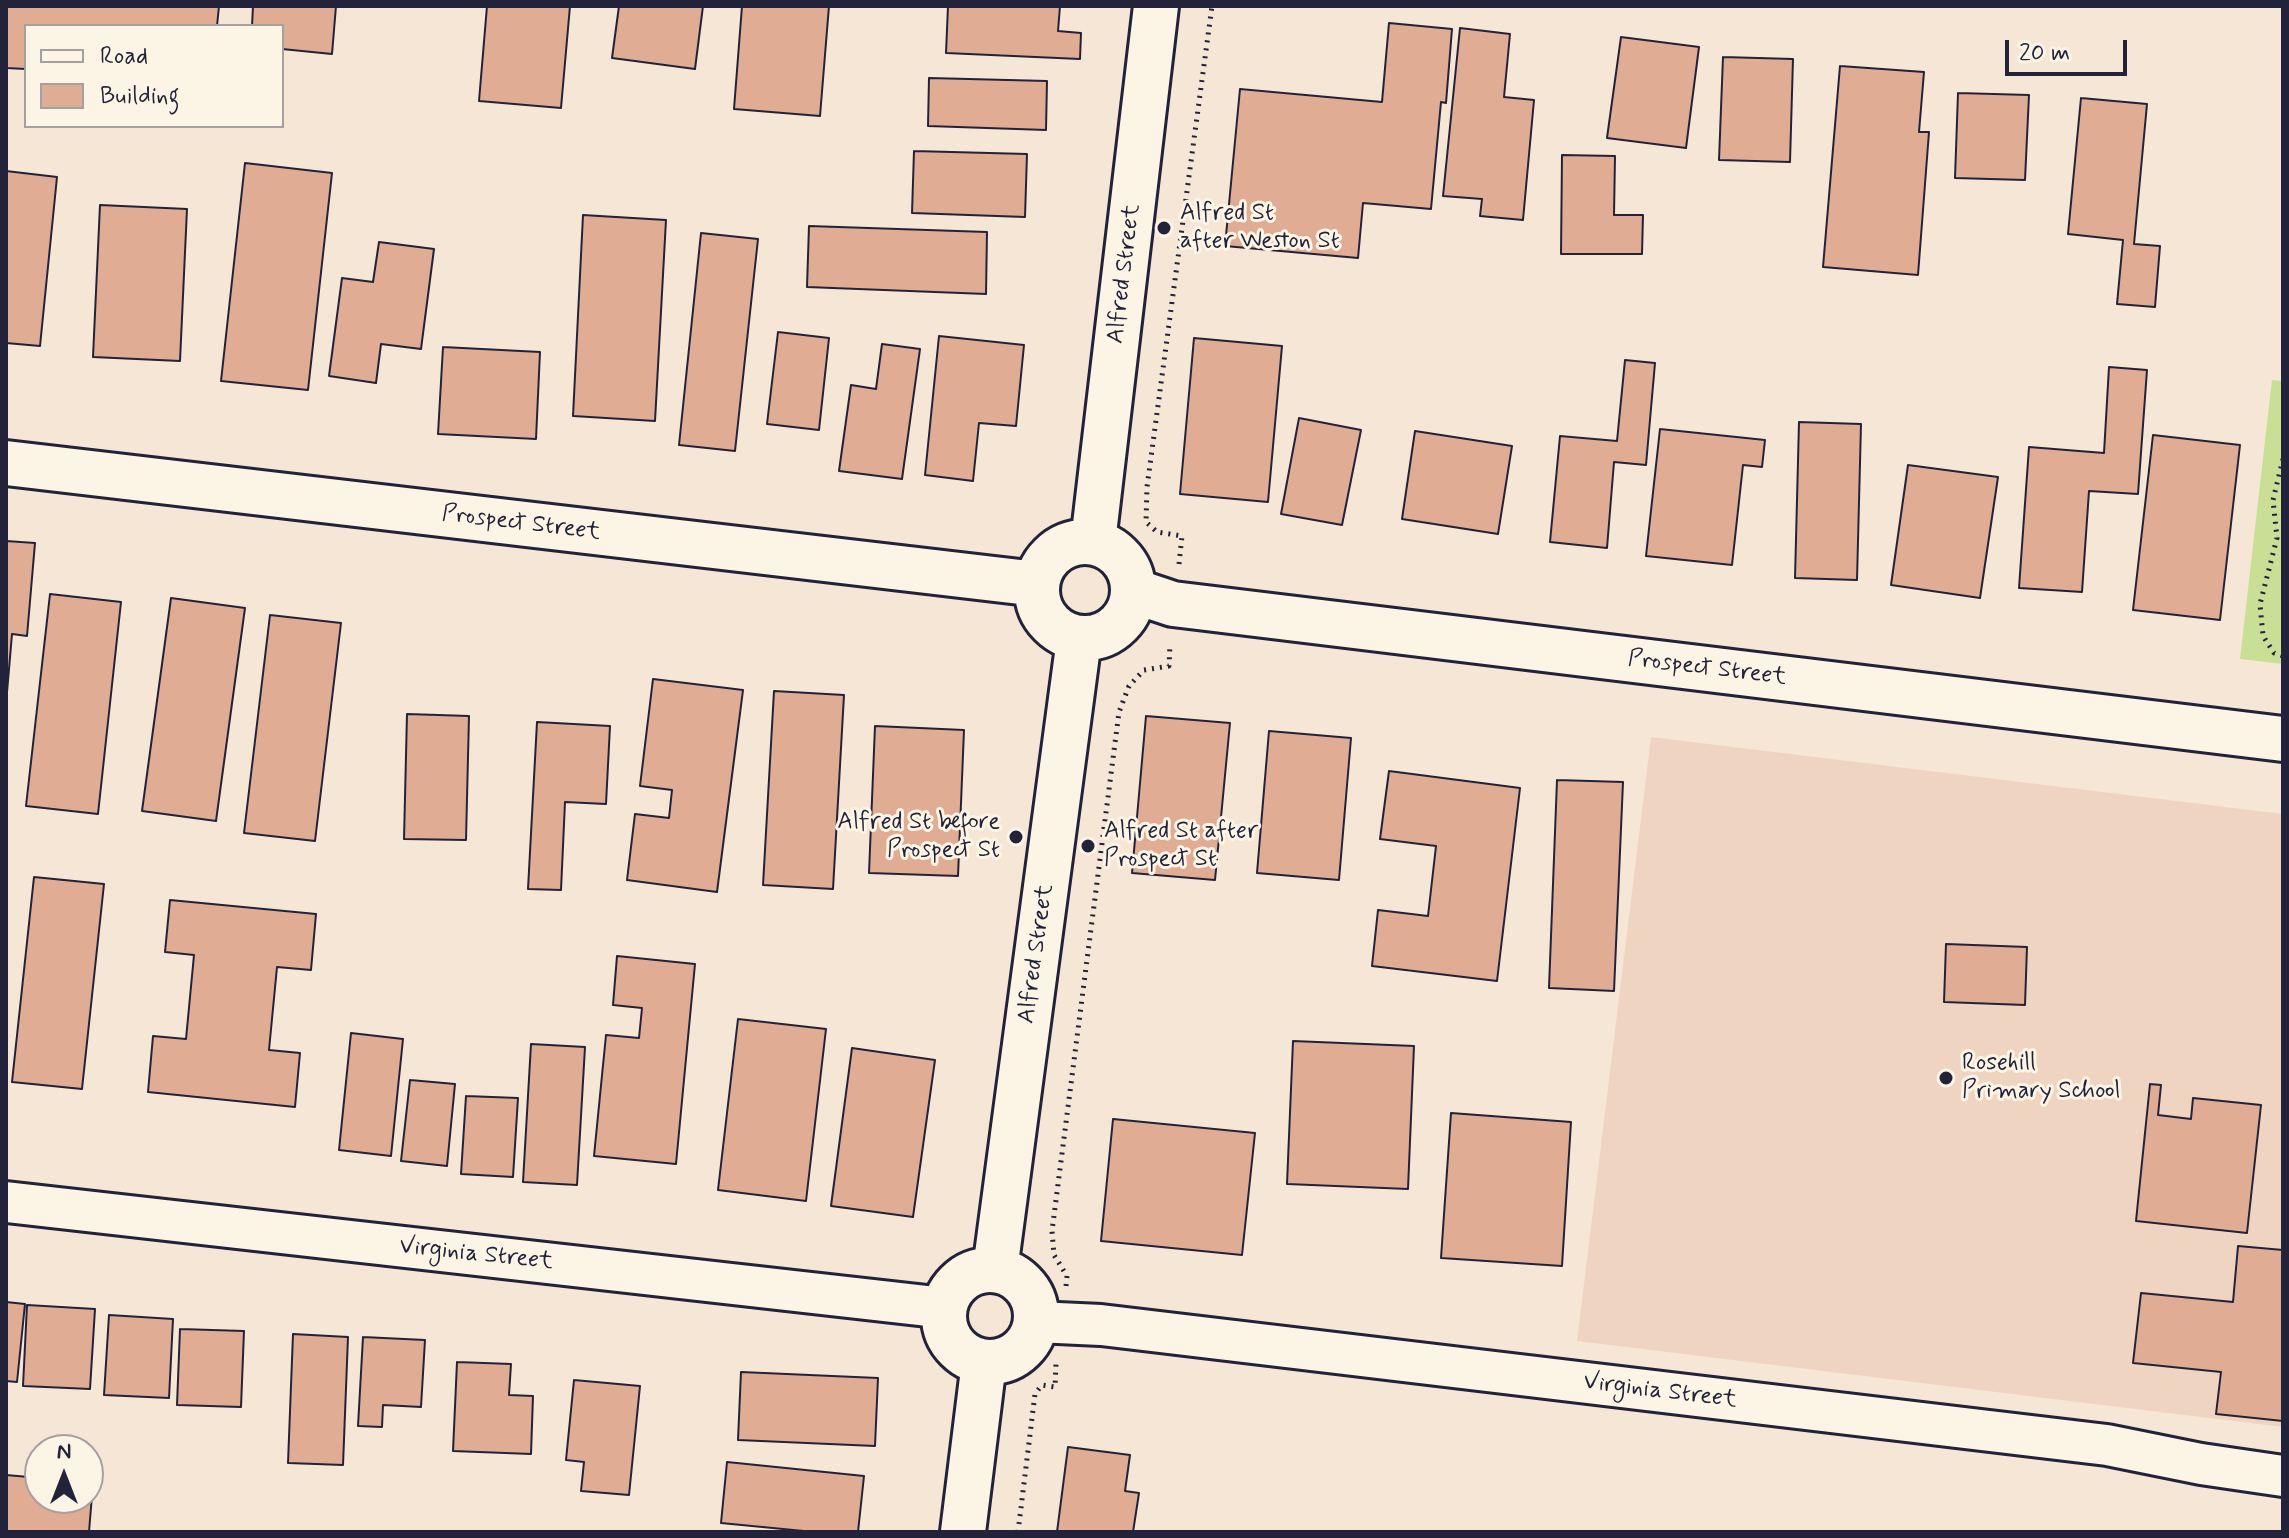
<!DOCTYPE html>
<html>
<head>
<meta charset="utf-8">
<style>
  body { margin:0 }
  #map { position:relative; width:2289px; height:1538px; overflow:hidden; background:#f6e6d5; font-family:Mynerve,sans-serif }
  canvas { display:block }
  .frame { position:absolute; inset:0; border:8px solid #22223b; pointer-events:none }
  .legend { position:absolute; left:24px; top:24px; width:260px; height:104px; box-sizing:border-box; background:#fcf5e5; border:2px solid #a5a1a1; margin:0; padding:10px 14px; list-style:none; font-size:24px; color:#22223b }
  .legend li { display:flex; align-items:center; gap:16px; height:40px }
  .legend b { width:40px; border:2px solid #a5a1a1 }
  .north { position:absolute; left:24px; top:1434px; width:80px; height:80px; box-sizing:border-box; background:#fcf5e5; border:2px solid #a5a1a1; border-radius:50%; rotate:0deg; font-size:22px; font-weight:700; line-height:32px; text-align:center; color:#22223b }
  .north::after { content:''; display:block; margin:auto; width:28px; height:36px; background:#22223b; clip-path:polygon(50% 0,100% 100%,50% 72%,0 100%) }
  .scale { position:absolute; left:2005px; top:40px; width:122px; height:36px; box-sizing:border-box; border:4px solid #22223b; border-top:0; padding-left:10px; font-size:24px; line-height:28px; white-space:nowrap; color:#22223b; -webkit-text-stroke:6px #fcf5e5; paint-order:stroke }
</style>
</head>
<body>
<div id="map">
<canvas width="2289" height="1538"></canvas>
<div class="frame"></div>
<ul class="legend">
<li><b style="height:10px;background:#fcf5e5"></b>Road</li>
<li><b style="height:22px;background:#e0ac93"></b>Building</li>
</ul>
<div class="north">N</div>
<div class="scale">20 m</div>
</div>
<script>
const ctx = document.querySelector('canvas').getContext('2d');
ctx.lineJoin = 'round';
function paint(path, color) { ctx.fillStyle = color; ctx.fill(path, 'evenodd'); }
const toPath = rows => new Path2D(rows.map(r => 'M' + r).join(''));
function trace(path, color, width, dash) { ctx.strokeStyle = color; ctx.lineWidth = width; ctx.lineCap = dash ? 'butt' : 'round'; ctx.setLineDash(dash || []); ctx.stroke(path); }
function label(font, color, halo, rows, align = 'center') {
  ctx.font = font + ' Mynerve,sans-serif'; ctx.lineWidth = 6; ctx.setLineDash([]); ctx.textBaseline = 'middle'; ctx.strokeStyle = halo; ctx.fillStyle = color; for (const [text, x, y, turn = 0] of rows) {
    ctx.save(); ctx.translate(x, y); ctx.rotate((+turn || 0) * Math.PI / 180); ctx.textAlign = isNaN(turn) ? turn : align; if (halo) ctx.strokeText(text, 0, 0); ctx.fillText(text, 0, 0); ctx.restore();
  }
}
paint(toPath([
  [1651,737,2283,814,2283,1427,1577,1341]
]), '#efd5c1');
paint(toPath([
  [2272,380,2283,381,2283,664,2240,659]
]), '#c9df95');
const building = toPath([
  [6,6,219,6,217,26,26,26,26,69,6,68,6,6],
  [253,6,336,6,332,54,282,49,282,26,252,26,253,6],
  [487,6,570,6,561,108,479,101,487,6],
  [619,6,703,6,695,69,612,58,619,6],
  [742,6,829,6,820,116,734,109,742,6],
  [948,6,1060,6,1058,31,1081,33,1080,59,946,53,948,6],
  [1389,23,1452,29,1446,103,1441,102,1431,209,1363,203,1358,258,1225,246,1240,89,1382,102,1389,23],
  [1460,28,1510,34,1504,97,1534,100,1523,220,1480,216,1482,199,1443,196,1460,28],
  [1621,37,1699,47,1686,148,1607,138,1621,37],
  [1723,57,1793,59,1790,162,1719,160,1723,57],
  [1840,66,1924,72,1919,132,1929,132,1918,275,1823,267,1840,66],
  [929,78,1047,81,1046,130,928,126,929,78],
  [1958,93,2029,95,2025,180,1955,178,1958,93],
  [2081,98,2147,104,2134,244,2160,246,2155,307,2117,304,2123,240,2068,234,2081,98],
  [914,151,1027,154,1025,217,912,213,914,151],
  [1562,155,1615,156,1614,215,1643,215,1642,254,1561,254,1562,155],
  [245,163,332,173,308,390,221,381,245,163],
  [6,171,57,177,40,346,6,343,6,171],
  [100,205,187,209,180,361,93,357,100,205],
  [583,215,666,220,655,421,573,416,583,215],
  [809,226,987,232,986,294,807,287,809,226],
  [701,233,758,239,735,451,679,445,701,233],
  [379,242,434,249,421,349,381,344,376,383,329,376,342,278,373,282,379,242],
  [778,332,829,338,819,430,767,424,778,332],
  [939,336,1024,345,1016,426,979,423,973,481,925,475,939,336],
  [1194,338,1282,346,1268,502,1180,494,1194,338],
  [882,344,920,349,902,479,839,471,851,385,876,389,882,344],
  [443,347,540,352,536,439,438,434,443,347],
  [1625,360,1655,363,1646,465,1614,462,1607,548,1550,542,1560,436,1617,441,1625,360],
  [2109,367,2147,370,2138,494,2089,491,2082,592,2019,588,2029,447,2104,453,2109,367],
  [1299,418,1361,430,1342,525,1281,514,1299,418],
  [1799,422,1861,424,1857,580,1795,578,1799,422],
  [1660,429,1765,440,1762,467,1743,465,1732,565,1646,556,1660,429],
  [1415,431,1512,446,1498,534,1402,519,1415,431],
  [2153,435,2240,445,2220,620,2133,610,2153,435],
  [1908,465,1998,477,1980,598,1891,585,1908,465],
  [6,541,35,543,27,636,12,634,6,704,6,541],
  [50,594,121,602,98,814,26,806,50,594],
  [171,598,245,608,216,821,142,811,171,598],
  [270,615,341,623,315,841,244,833,270,615],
  [653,679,743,690,717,892,627,880,635,814,669,818,672,790,640,786,653,679],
  [774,691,844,695,833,889,763,885,774,691],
  [407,714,469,716,466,840,404,839,407,714],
  [1146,716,1230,723,1215,880,1132,873,1146,716],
  [537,722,610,726,606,804,565,802,561,890,528,889,537,722],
  [875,726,964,730,958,876,869,873,875,726],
  [1269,731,1351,738,1339,880,1257,873,1269,731],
  [1389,771,1520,788,1497,981,1372,966,1378,910,1428,916,1436,846,1380,839,1389,771],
  [1557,780,1623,782,1614,991,1549,988,1557,780],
  [34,877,104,884,82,1089,12,1082,34,877],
  [170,900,316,914,311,970,277,967,269,1050,300,1053,295,1107,148,1092,153,1036,186,1039,194,955,165,952,170,900],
  [1946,944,2027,947,2025,1005,1944,1002,1946,944],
  [617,956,695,964,676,1164,594,1156,606,1035,639,1038,642,1008,613,1005,617,956],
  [738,1019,826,1029,806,1201,718,1190,738,1019],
  [351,1033,403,1039,391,1156,339,1150,351,1033],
  [1293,1041,1414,1046,1408,1189,1287,1184,1293,1041],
  [531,1044,585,1047,577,1185,523,1182,531,1044],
  [852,1048,935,1060,913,1217,831,1206,852,1048],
  [410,1080,455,1084,447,1166,401,1161,410,1080],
  [2150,1084,2161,1085,2158,1115,2191,1119,2193,1098,2261,1105,2247,1233,2136,1221,2150,1084],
  [466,1096,518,1098,513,1177,461,1174,466,1096],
  [1451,1113,1571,1122,1562,1266,1441,1258,1451,1113],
  [1113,1119,1255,1133,1242,1255,1101,1241,1113,1119],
  [2238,1246,2283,1250,2283,1421,2216,1414,2221,1372,2133,1363,2141,1293,2233,1302,2238,1246],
  [6,1302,25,1304,17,1382,6,1381,6,1302],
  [27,1305,95,1309,90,1389,23,1386,27,1305],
  [109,1315,173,1319,169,1398,104,1395,109,1315],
  [180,1329,244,1331,241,1407,177,1405,180,1329],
  [293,1334,348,1337,343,1465,288,1463,293,1334],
  [363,1337,425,1340,421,1407,383,1405,382,1427,358,1426,363,1337],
  [457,1362,511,1364,509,1395,533,1396,531,1454,453,1451,457,1362],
  [741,1372,878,1378,875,1446,738,1440,741,1372],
  [574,1380,640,1386,629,1495,581,1491,584,1462,566,1460,574,1380],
  [1068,1447,1130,1455,1125,1491,1139,1493,1133,1532,1057,1532,1068,1447],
  [727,1462,864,1476,858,1532,814,1532,721,1523,727,1462],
  [6,1475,40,1478,40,1498,88,1498,88,1483,93,1483,89,1532,6,1532,6,1475]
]);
paint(building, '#e0ac93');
trace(building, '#22223b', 2);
const minor = toPath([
  [6,1202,945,1308],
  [1036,1322,1101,1325,2107,1445,2201,1464,2283,1476]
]);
const tertiary = toPath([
  [6,463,1037,584],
  '1037 590a48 48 0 1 1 96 0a48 48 0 1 1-96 0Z',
  [1093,542,1156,6],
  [1134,591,1173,604,2283,739],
  [995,1270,1079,639],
  '944 1316a46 46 0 1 1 92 0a46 46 0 1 1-92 0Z',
  [963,1532,984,1362]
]);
trace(minor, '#22223b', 46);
trace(tertiary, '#22223b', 50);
trace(toPath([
  [2283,459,2273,500,2277,538,2260,604,2263,636,2274,653,2283,656],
  [1179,564,1182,536,1157,532,1146,522,1147,487,1212,6],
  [1066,1286,1067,1276,1054,1255,1052,1231,1119,712,1129,686,1144,670,1169,666,1170,645],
  [1018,1532,1035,1394,1042,1385,1055,1387,1056,1363]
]), '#22223b', 5, [2, 6]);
trace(minor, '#fcf5e5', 40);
trace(tertiary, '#fcf5e5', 44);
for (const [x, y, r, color] of [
  [1164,228,8,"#22223b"],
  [1016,837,8,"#22223b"],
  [1088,846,8,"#22223b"],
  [1946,1078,8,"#22223b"]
]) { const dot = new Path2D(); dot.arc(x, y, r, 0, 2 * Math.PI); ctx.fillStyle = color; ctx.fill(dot); trace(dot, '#fcf5e5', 3); }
label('24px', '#22223b', '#fcf5e5', [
  ["Alfred St",1180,214],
  ["after Weston St",1180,242],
  ["Alfred St before",1000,823,"right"],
  ["Prospect St",1000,851,"right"],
  ["Alfred St after",1104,832],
  ["Prospect St",1104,860],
  ["Rosehill",1962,1064],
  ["Primary School",1962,1092]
], 'left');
label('24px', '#22223b', '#fcf5e5', [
  ["Alfred Street",1125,274,-83],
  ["Prospect Street",521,524,7],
  ["Prospect Street",1707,669,7],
  ["Alfred Street",1037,954,-82],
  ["Virginia Street",476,1255,6],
  ["Virginia Street",1660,1392,7]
]);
</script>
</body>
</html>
